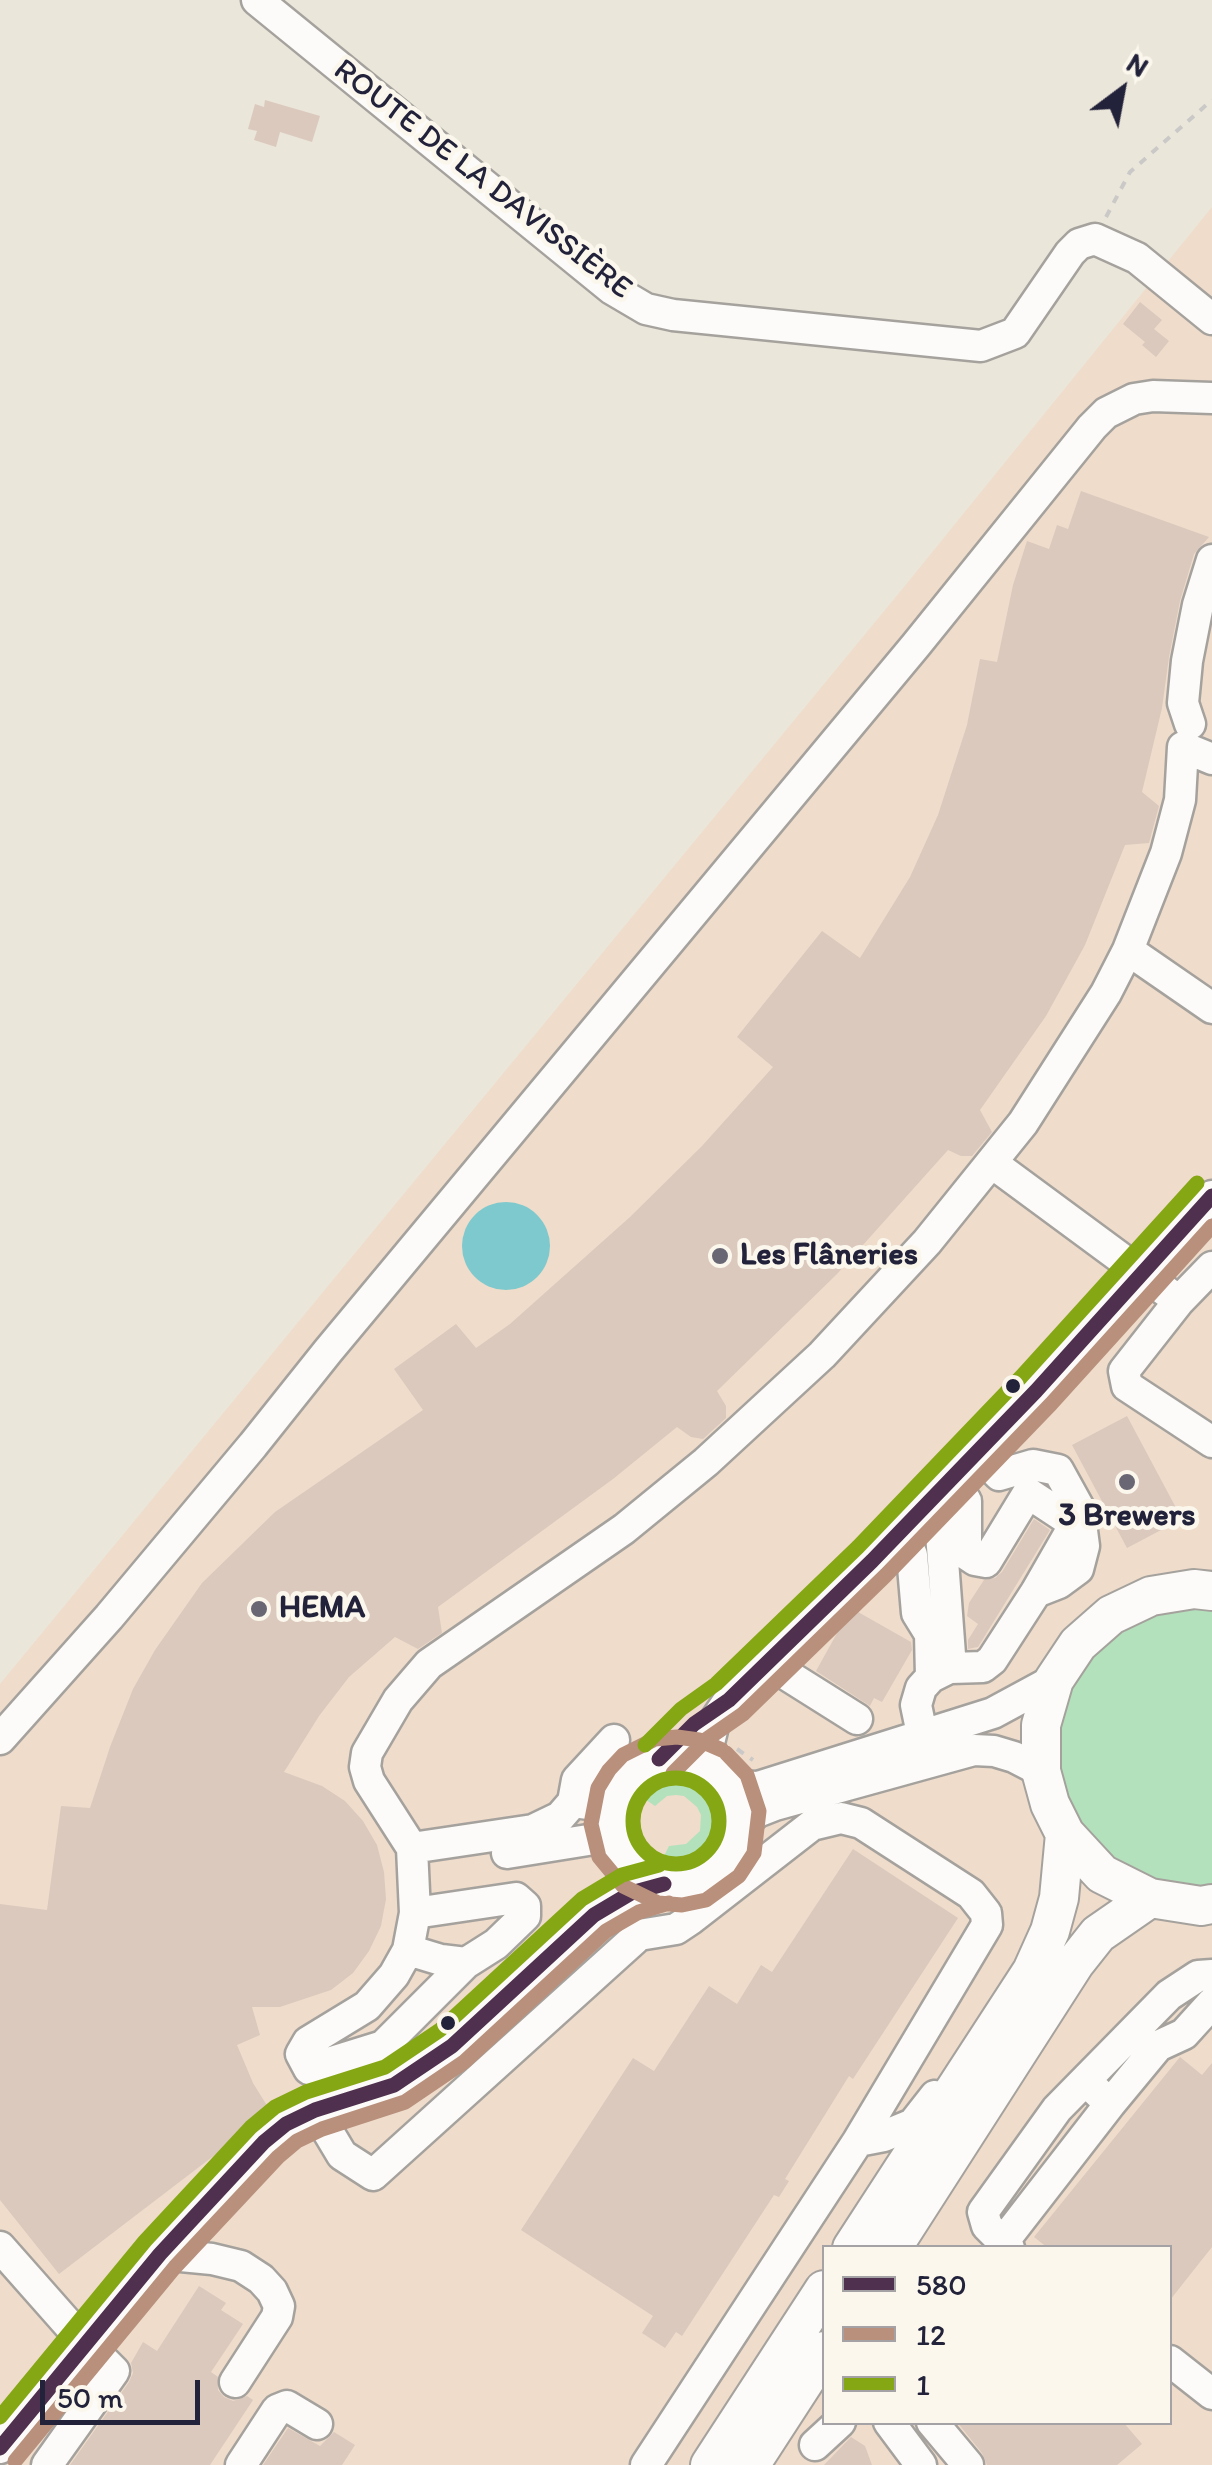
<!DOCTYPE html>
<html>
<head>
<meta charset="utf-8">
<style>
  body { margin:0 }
  #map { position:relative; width:1212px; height:2465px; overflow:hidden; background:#ebe6da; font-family:Itim,sans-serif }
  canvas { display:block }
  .legend { position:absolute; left:822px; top:2245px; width:350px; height:180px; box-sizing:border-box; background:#fbf7ec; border:2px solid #a4a2a5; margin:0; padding:12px 18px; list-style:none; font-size:30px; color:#22223b }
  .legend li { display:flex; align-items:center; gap:20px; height:50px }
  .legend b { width:50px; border:2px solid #a4a2a5 }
  .north { position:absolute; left:1072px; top:40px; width:100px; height:100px; -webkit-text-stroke:8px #fbf7ec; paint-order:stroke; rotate:32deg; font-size:28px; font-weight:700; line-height:40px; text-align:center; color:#22223b }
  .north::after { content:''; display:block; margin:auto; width:35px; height:45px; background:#22223b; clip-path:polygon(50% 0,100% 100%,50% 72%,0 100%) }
  .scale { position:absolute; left:40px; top:2380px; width:160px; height:45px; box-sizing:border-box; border:5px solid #22223b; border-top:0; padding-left:12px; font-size:30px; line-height:35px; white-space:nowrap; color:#22223b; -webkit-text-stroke:8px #fbf7ec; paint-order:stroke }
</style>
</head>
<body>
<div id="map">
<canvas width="1212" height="2465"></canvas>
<ul class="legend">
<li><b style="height:12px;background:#4f304e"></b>580</li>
<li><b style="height:12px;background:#b8907c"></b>12</li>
<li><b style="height:12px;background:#85a714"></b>1</li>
</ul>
<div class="north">N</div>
<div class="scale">50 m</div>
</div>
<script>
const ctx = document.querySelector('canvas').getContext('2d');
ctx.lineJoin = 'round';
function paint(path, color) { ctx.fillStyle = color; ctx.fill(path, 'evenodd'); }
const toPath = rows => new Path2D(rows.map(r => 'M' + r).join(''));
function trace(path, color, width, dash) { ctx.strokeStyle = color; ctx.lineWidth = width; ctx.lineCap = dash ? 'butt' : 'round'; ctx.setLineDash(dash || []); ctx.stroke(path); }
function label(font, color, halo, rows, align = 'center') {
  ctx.font = font + ' Itim,sans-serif'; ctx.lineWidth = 9; ctx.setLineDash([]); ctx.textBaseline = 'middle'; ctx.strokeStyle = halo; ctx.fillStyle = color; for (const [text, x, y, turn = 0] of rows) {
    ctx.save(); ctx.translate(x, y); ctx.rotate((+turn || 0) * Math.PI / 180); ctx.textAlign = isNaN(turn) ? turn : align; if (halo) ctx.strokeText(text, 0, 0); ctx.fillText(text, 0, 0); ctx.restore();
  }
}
paint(toPath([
  [1212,207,1212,2465,0,2465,0,1684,904,587],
  [824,2248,1170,2248,1170,2422,824,2422]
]), '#efdccb');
paint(toPath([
  [1187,1609,1212,1610,1212,1886,1175,1886,1130,1870,1095,1843,1070,1806,1059,1762,1061,1718,1077,1677,1106,1643,1144,1619],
  [669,1773,681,1773,702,1781,711,1788,722,1808,723,1832,719,1843,704,1860,682,1869,659,1866,669,1846,686,1844,700,1831,701,1815,697,1807,684,1796,676,1795,667,1796,655,1806,636,1793,647,1781]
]), '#b3e1bb');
paint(toPath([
  '462 1246a44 44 0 1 1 88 0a44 44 0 1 1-88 0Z'
]), '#7ec9cd');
paint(toPath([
  [265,100,320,116,312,142,280,132,276,147,254,140,257,131,248,129,255,104,264,107],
  [1140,302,1162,320,1154,329,1169,341,1156,357,1142,345,1145,342,1123,324],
  [1081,491,1209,537,1194,554,1180,601,1169,657,1162,708,1142,792,1159,806,1149,843,1125,845,1085,945,1046,1016,980,1110,992,1132,972,1156,961,1156,948,1150,837,1274,717,1391,726,1406,726,1418,703,1439,691,1437,677,1427,613,1479,438,1607,442,1633,418,1649,395,1637,349,1677,319,1716,284,1772,322,1786,345,1801,363,1821,377,1845,384,1872,386,1899,381,1926,369,1951,353,1973,331,1990,280,2007,252,2007,260,2035,237,2045,253,2083,271,2112,59,2274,0,2200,0,1904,47,1910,61,1806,90,1808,110,1747,133,1689,155,1650,202,1583,275,1512,423,1410,394,1369,456,1324,476,1348,510,1324,630,1217,702,1146,773,1067,737,1037,822,931,860,958,910,877,938,815,967,725,980,659,997,662,1013,585,1027,541,1049,549,1057,525,1068,529],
  [1127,1416,1182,1519,1127,1548,1072,1445],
  [1034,1519,1050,1530,978,1647,968,1649,968,1640,978,1624,967,1616,969,1603,984,1580,995,1578,1002,1572],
  [851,1608,911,1642,912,1650,882,1702,874,1698,870,1706,816,1671],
  [853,1849,958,1918,853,2079,849,2076,785,2179,789,2181,779,2197,774,2195,682,2336,676,2332,665,2348,642,2333,653,2316,521,2230,633,2058,654,2071,709,1986,737,2004,761,1965,772,1972],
  [1180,2057,1202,2075,1212,2063,1212,2247,1170,2300,1170,2248,1048,2248,1034,2237],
  [199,2286,226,2303,221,2310,243,2324,211,2372,218,2377,218,2390,224,2397,233,2401,247,2396,253,2400,210,2465,70,2465,129,2382,133,2373,131,2363,143,2342,157,2351],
  [957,2422,1123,2422,1142,2444,1117,2465,987,2465,982,2453],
  [288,2428,320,2446,334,2432,355,2445,342,2465,263,2465],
  [851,2437,865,2446,872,2465,824,2465]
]), '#dbc9be');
const minor = toPath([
  [257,0,612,289,646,309,673,315,981,346,1015,333,1070,253,1079,244,1095,239,1137,258,1212,319],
  [1190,724,1183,703,1187,661,1198,605,1212,560],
  [1128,950,1212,1008],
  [992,1163,1179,1301],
  [1212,1267,1179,1301,1124,1371,1127,1386,1212,1442],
  [977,1453,999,1475,1033,1465,1058,1470,1079,1508,1084,1546,1078,1569,1059,1583,1036,1592],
  [928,1503,940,1520,951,1668,983,1667,992,1660,1036,1592,1075,1524,1028,1493,986,1562,975,1560,966,1554,966,1501,951,1479],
  [897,1535,908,1546,912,1555,917,1613,930,1634,931,1677],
  [768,1663,857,1719],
  [922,1734,916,1705,921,1688,931,1677,949,1668],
  [0,1739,109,1617,253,1445,328,1351,916,645,1092,427,1106,413,1134,399,1153,396,1212,398],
  '612 1821a64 64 0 1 1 128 0a64 64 0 1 1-128 0Z',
  [713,1768,709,1743,714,1722,729,1700,994,1436,1212,1196],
  [730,1786,758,1787,993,1713,1054,1680],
  [573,1802,577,1780,614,1740],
  [739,1828,757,1812,775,1805,974,1750,994,1751,1014,1757,1041,1771],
  [412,1848,533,1830,560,1817,573,1802,613,1807],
  [507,1853,613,1836],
  [415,1913,516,1898,525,1906,525,1916,496,1944,466,1963,441,1960,408,1950,415,1913,412,1848,369,1781,365,1767,367,1753,398,1700,429,1664,624,1529,706,1462,822,1355,927,1242,1023,1123,1106,993,1128,950,1166,853,1180,800,1183,747,1212,759],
  [408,1950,394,1975,367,2006,308,2042,301,2054,309,2069,383,2046,466,1963],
  [1086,2081,1110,2104,1158,2046,1184,2034,1212,2003],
  [315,2110,342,2155,373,2175,639,1935,676,1929,691,1919,812,1825,841,1818,861,1823,971,1894,986,1913,987,1925,858,2141,646,2465],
  [858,2141,884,2136,913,2124,935,2096],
  [1003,2242,1110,2104],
  [0,2247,76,2333,114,2371,47,2465],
  [1009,2248,987,2226,983,2212,1057,2109,1169,1995,1198,1976,1212,1975],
  [160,2254,212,2259,241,2266,261,2279,272,2291,279,2306,277,2317,235,2382],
  [1170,2361,1212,2394],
  [889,2422,921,2465],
  [932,2422,968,2465],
  [815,2445,840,2422],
  [0,2448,160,2254,264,2142,286,2124,315,2110,394,2085,452,2046,594,1915,631,1893,664,1884],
  [241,2465,277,2410,287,2406,317,2424]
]);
const major = toPath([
  [1212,1591,1194,1589,1151,1596,1111,1615,1078,1644,1054,1680,1041,1725,1041,1771,1050,1804,1065,1834,1102,1874,1150,1898,1201,1906,1212,1904],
  [852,2248,1032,1971,1050,1931,1059,1898,1065,1834],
  [892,2248,1075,1963,1098,1934,1150,1898],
  [710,2465,824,2290],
  [750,2465,824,2351]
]);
trace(minor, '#a5a29e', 35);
trace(major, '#a5a29e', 42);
trace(toPath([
  [1106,217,1130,172,1212,100],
  [737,1749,753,1760]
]), '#cac9c8', 4, [8, 8]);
trace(minor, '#fcfbf9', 30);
trace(major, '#fcfbf9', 38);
trace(toPath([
  [659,1759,694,1724,729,1700,872,1561,1036,1391,1212,1196],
  [0,2448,160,2254,264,2142,286,2124,315,2110,394,2085,452,2046,594,1915,631,1893,664,1884]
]), '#4f304e', 15);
trace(toPath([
  [722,1750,699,1740,677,1737,655,1739,623,1755,609,1770,598,1788,591,1824,599,1857,623,1886,658,1903,682,1905,706,1900,739,1876,754,1853,759,1811,747,1775,726,1753],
  [673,1773,707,1739,743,1714,886,1575,1051,1404,1212,1226],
  [15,2461,175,2267,278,2157,297,2141,322,2129,405,2102,464,2062,606,1931,639,1912,669,1903]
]), '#b8907c', 15);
trace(toPath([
  [645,1745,681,1709,716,1684,858,1547,1021,1377,1197,1183],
  '633 1821a43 43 0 1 1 86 0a43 43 0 1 1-86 0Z',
  [0,2417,145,2241,251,2127,275,2107,306,2092,385,2067,440,2030,582,1899,622,1875,659,1865]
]), '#85a714', 15);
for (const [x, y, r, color] of [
  [720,1256,10,"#686773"],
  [1013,1386,9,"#22223b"],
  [1127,1482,10,"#686773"],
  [259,1609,10,"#686773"],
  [448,2023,9,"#22223b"]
]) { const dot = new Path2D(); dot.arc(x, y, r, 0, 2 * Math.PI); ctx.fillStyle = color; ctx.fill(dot); trace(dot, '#fbf7ec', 4); }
label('32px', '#22223b', '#fbf7ec', [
  ["ROUTE DE LA DAVISSIÈRE",482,180,38]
]);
label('bold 32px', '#22223b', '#fbf7ec', [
  ["Les Flâneries",740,1256],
  ["3 Brewers",1127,1517,"center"],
  ["HEMA",279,1609]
], 'left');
</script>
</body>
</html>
